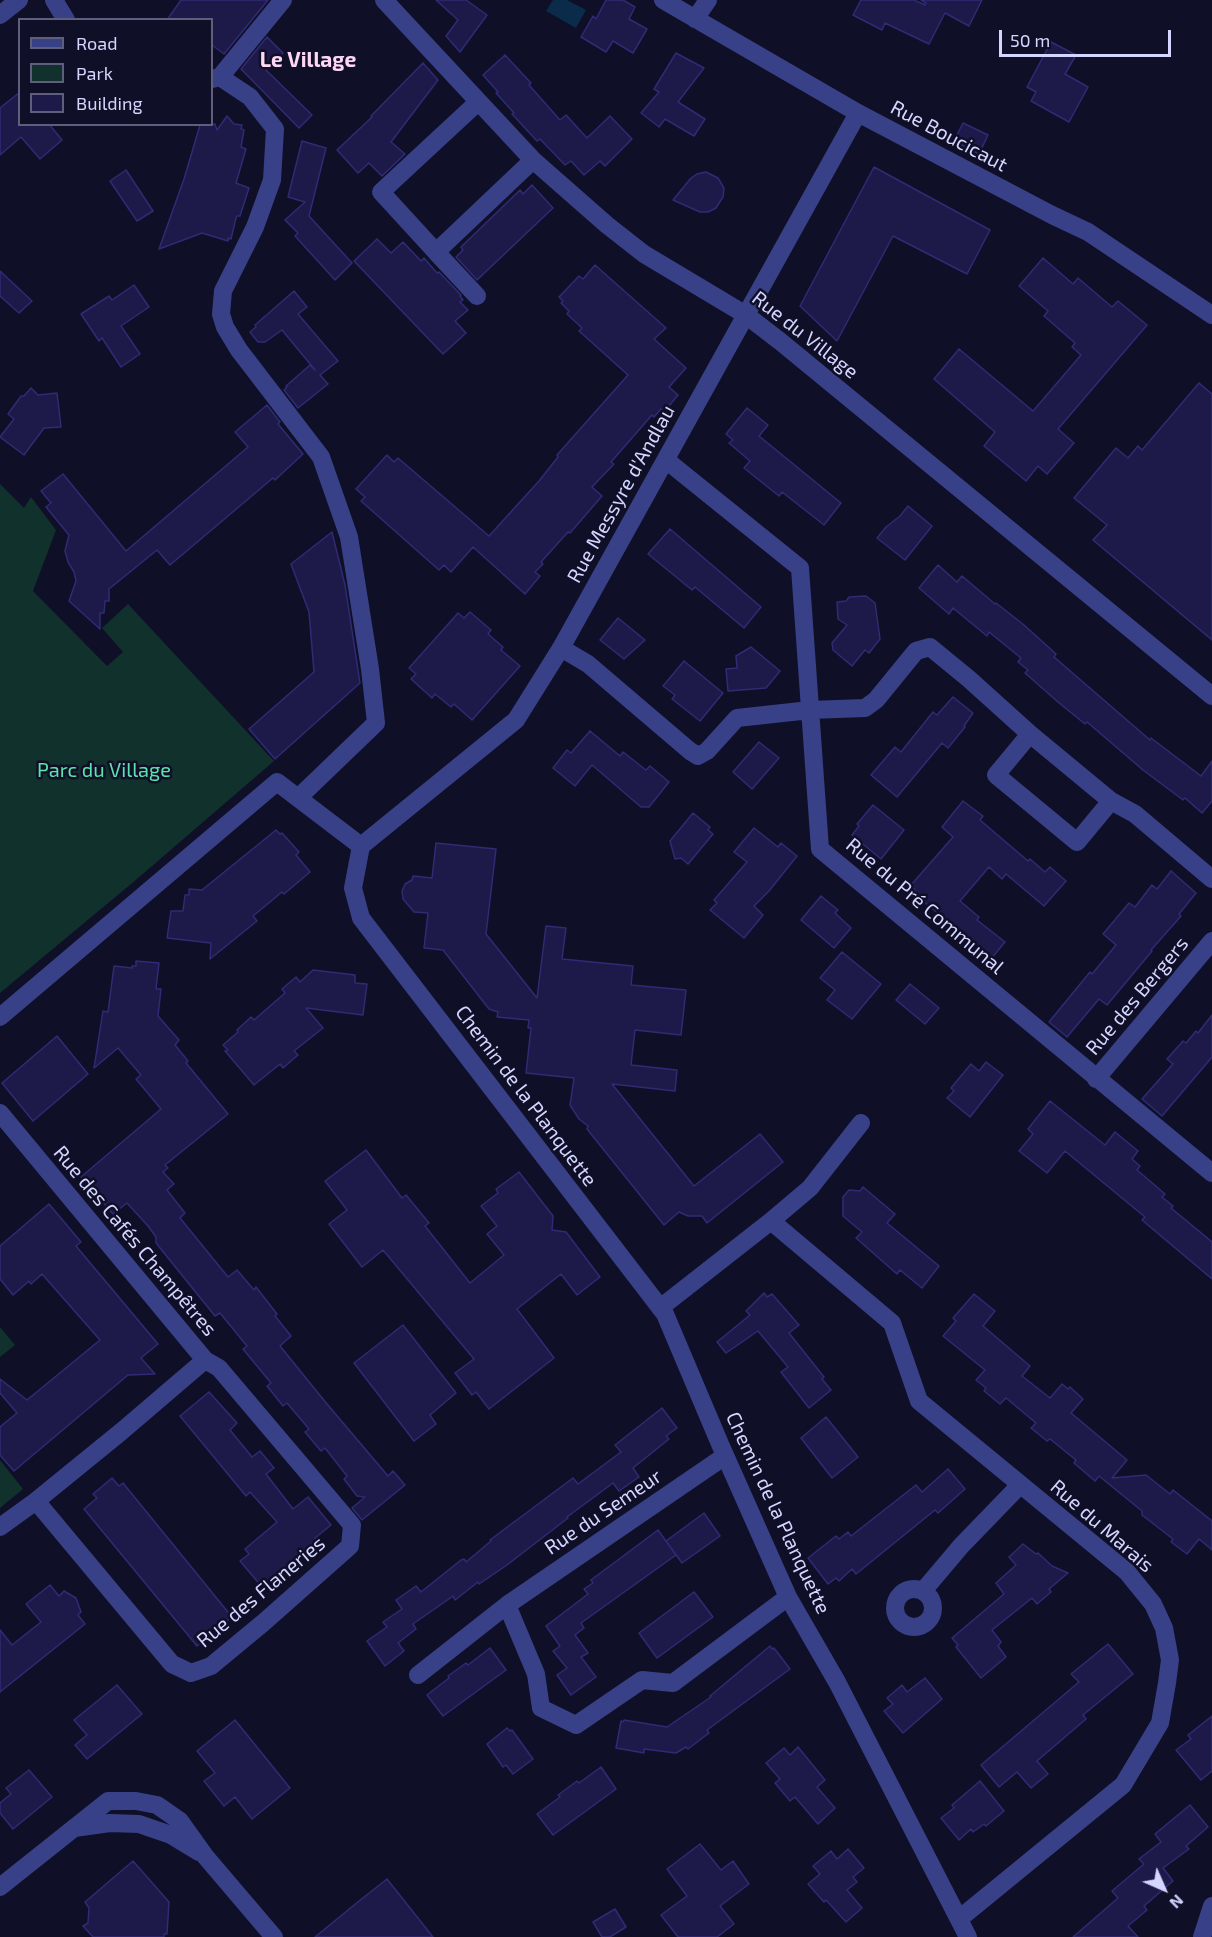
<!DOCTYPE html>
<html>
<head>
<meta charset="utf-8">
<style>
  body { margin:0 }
  #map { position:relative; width:1212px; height:1937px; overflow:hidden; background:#0f0f27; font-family:"Exo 2",sans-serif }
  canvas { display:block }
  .legend { position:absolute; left:18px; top:18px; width:195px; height:108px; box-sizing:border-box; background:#0f0f27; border:2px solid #5e5f7d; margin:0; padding:8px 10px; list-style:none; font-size:18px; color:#d5d6ff }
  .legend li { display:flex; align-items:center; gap:12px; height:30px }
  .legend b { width:30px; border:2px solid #5e5f7d }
  .north { position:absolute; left:1134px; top:1859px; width:60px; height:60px; -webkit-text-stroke:4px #0f0f27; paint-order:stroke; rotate:135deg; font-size:16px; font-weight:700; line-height:24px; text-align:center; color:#d5d6ff }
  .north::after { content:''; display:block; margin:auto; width:21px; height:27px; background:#d5d6ff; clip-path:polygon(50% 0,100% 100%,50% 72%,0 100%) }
  .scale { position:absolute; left:999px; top:30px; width:172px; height:27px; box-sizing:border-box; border:3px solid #d5d6ff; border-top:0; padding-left:8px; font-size:18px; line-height:21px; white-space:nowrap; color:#d5d6ff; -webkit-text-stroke:4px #0f0f27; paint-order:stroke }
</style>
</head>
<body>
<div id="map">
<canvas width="1212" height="1937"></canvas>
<ul class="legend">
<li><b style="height:8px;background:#384187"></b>Road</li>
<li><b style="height:16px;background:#11312c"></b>Park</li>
<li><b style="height:16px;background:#1d1a49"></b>Building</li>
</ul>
<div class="north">N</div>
<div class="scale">50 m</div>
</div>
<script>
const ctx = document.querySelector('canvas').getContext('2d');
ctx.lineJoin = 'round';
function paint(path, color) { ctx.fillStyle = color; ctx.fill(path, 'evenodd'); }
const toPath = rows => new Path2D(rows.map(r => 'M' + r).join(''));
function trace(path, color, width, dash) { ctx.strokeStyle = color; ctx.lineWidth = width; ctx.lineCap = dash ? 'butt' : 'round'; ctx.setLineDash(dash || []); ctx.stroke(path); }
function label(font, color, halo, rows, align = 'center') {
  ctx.font = font + ' "Exo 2",sans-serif'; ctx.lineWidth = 5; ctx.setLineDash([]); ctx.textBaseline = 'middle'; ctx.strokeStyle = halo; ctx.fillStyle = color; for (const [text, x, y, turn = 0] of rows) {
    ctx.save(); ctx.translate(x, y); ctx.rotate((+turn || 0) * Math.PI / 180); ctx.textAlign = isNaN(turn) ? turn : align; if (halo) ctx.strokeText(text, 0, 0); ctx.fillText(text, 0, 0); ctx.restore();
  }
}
paint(toPath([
  [0,484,24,508,31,497,56,530,33,591,107,666,123,652,102,628,128,604,274,761,137,879,0,993],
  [0,1327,15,1345,0,1357],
  [0,1460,23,1489,0,1508]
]), '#11312c');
paint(toPath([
  [553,0,567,0,586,10,576,28,546,11]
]), '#0b2b4a');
const building = toPath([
  [181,0,268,0,224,54,212,45,212,20,167,20,181,0],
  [436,0,466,0,487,15,460,52,446,36,458,20,436,0],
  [606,0,623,0,635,7,629,19,647,29,633,53,613,41,606,52,581,37,593,16,596,19,606,0],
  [861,0,914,0,925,5,926,3,921,0,982,0,969,26,945,13,929,44,885,23,882,30,853,15,861,0],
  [267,37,283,53,266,70,312,115,299,128,241,69,267,37],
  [1051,42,1076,55,1065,74,1088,87,1069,122,1031,101,1036,92,1027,87,1051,42],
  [676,53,704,68,678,102,705,119,694,136,665,119,659,127,641,113,659,92,654,89,676,53],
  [505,55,531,83,529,85,560,120,566,115,587,138,610,116,632,139,605,166,600,161,584,175,571,161,565,165,540,139,537,141,512,114,514,113,496,93,498,92,483,75,505,55],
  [423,63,438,80,391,142,405,154,382,176,369,163,358,173,337,150,372,117,371,116,423,63],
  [20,92,20,124,49,124,62,140,40,159,21,137,0,155,0,108,20,92],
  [227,116,234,124,242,125,241,129,244,130,241,147,246,149,236,183,249,188,240,216,237,216,236,218,231,239,228,238,228,241,202,233,159,249,184,179,200,125,215,124,217,130,227,116],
  [963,123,988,135,979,154,954,141,963,123],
  [302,141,326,148,309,216,352,263,335,280,295,236,298,233,285,220,305,202,288,197,302,141],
  [874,167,990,230,967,274,893,236,837,341,800,306,874,167],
  [126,170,153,211,137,221,110,181,126,170],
  [706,172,718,178,724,188,723,197,716,208,708,212,700,212,673,200,691,178,697,174,706,172],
  [532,185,553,208,477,280,456,257,463,250,461,247,520,190,523,194,532,185],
  [377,239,391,253,403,242,421,261,424,258,437,273,439,272,461,295,460,296,463,300,460,302,468,310,455,321,466,333,443,354,354,261,377,239],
  [1043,258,1073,284,1078,278,1112,307,1118,301,1147,325,1058,429,1074,443,1047,474,1038,466,1026,481,984,446,995,432,934,379,959,349,1033,411,1081,355,1072,347,1075,343,1044,316,1048,311,1019,286,1043,258],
  [595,265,666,328,654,339,686,368,669,387,678,395,664,412,661,409,654,417,652,415,611,462,614,464,592,487,602,496,570,533,568,532,541,562,543,564,535,572,540,576,525,594,473,547,451,572,444,565,439,570,361,501,365,497,356,489,387,455,394,462,398,458,489,536,539,481,558,457,557,455,628,375,579,331,582,328,567,314,569,311,561,303,563,301,559,297,579,276,583,279,595,265],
  [0,271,32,301,19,313,0,296,0,271],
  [134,285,149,307,121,326,140,354,121,367,102,338,99,341,81,314,109,296,112,300,134,285],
  [294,291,307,307,298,314,338,361,320,375,328,384,298,408,284,390,287,387,286,386,310,365,315,370,282,330,265,342,258,342,250,332,256,327,255,325,294,291],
  [1199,383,1212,394,1212,640,1093,540,1107,525,1074,498,1116,448,1128,458,1138,446,1142,450,1199,383],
  [31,388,38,395,57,393,61,427,44,428,24,455,0,437,14,419,8,414,21,396,24,396,31,388],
  [267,405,280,422,278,424,303,454,275,480,273,478,170,565,157,550,109,589,109,601,105,601,104,613,100,613,100,629,69,601,76,581,74,572,68,562,65,551,69,535,46,507,51,503,41,491,63,474,126,551,248,447,235,432,267,405],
  [747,408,768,425,759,436,841,503,824,525,782,492,779,496,744,468,750,461,729,443,733,440,726,434,747,408],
  [908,506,932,526,905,560,877,538,886,527,900,516,908,506],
  [670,529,761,607,744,628,695,587,692,590,648,554,670,529],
  [332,532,345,585,360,683,275,759,249,729,314,672,309,612,291,564,332,532],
  [938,565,957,582,962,576,995,604,996,603,1024,625,1056,654,1054,657,1150,740,1151,738,1201,776,1212,761,1212,801,1202,813,1185,798,1183,800,1143,770,1087,722,1085,724,1058,702,1025,673,1028,670,1018,662,1021,658,989,632,987,636,953,608,949,614,919,588,938,565],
  [866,596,875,603,880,639,869,653,865,650,852,666,833,650,832,643,847,625,838,619,837,602,846,601,849,597,866,596],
  [470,612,491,630,488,634,503,647,501,650,520,666,472,720,454,704,451,707,435,694,432,698,411,679,416,674,409,668,458,613,464,618,470,612],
  [618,618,645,640,624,659,600,640,618,618],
  [751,647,780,671,766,688,728,691,726,669,737,668,736,656,751,647],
  [684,661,723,693,700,721,672,699,675,695,663,686,684,661],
  [953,697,973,713,964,726,965,727,948,748,942,743,897,797,871,775,895,747,901,752,933,712,937,715,953,697],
  [590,731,620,756,623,752,646,770,650,766,669,782,649,807,641,807,592,765,575,786,553,768,567,750,571,753,590,731],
  [759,742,779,758,752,789,733,772,759,742],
  [963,801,983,816,980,820,1028,861,1030,859,1045,872,1050,867,1066,881,1044,906,1006,874,1002,879,989,867,960,901,979,917,977,920,1005,942,990,960,962,937,953,928,955,927,924,902,911,885,953,837,942,827,963,801],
  [873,805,904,830,881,859,852,835,859,826,857,824,873,805],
  [693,813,710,827,708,830,713,834,688,864,681,858,675,859,670,841,693,813],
  [754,828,778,847,781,843,797,856,769,891,754,906,763,915,744,938,710,910,717,903,714,900,747,862,734,852,754,828],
  [276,830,280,834,282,833,299,852,296,855,310,872,284,894,282,892,253,916,257,921,210,959,211,943,167,938,171,911,183,911,185,895,189,895,189,889,202,890,276,830],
  [436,843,496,849,486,934,537,998,546,926,566,928,562,959,633,966,631,985,686,990,681,1035,635,1030,631,1065,677,1070,675,1091,612,1084,694,1186,760,1134,783,1162,707,1223,702,1216,688,1216,679,1212,664,1225,587,1129,588,1126,579,1119,570,1105,574,1078,526,1073,531,1028,528,1028,529,1020,497,1017,498,1012,489,1009,443,950,424,948,428,913,414,912,403,899,402,891,405,884,412,880,413,876,432,878,436,843],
  [1171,871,1196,893,1179,914,1181,916,1151,950,1152,951,1107,1005,1099,999,1067,1037,1049,1022,1090,972,1092,974,1116,945,1103,934,1129,903,1135,907,1152,885,1157,889,1171,871],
  [821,896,838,910,835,913,851,928,834,948,801,920,821,896],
  [842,952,881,984,852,1019,827,1000,835,990,820,978,842,952],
  [136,961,159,963,156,989,161,989,158,1016,179,1040,175,1045,188,1061,186,1063,228,1114,165,1165,168,1168,163,1172,174,1184,167,1190,185,1213,180,1218,228,1277,237,1270,254,1290,256,1287,277,1314,275,1316,291,1336,280,1346,327,1404,388,1476,393,1471,405,1485,362,1520,352,1508,365,1497,357,1496,344,1479,347,1476,325,1448,321,1451,305,1432,309,1429,287,1403,283,1406,267,1386,271,1383,243,1349,247,1346,220,1313,215,1316,198,1295,156,1243,156,1237,148,1226,127,1203,113,1214,81,1177,161,1109,136,1079,141,1075,118,1048,94,1068,103,1011,108,1012,114,966,132,968,132,966,136,966,136,961],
  [313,970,355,975,355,983,367,984,363,1015,306,1008,323,1028,294,1051,298,1055,283,1068,280,1064,254,1085,225,1051,228,1050,223,1045,238,1032,237,1030,251,1017,254,1020,285,993,282,989,296,977,300,982,313,970],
  [910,984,939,1008,925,1024,896,1000,910,984],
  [1212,1015,1212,1057,1162,1116,1142,1099,1173,1064,1167,1059,1183,1041,1186,1043,1196,1031,1198,1033,1212,1015],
  [57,1036,88,1074,33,1121,2,1083,57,1036],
  [986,1062,1003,1075,970,1117,947,1098,954,1091,951,1088,971,1064,979,1071,986,1062],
  [1050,1101,1105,1145,1115,1132,1138,1151,1132,1159,1140,1166,1137,1170,1165,1194,1162,1197,1173,1206,1171,1208,1212,1242,1212,1279,1142,1220,1145,1217,1065,1151,1047,1173,1019,1151,1033,1134,1028,1129,1050,1101],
  [366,1150,402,1198,406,1195,429,1223,425,1226,470,1283,504,1255,487,1234,497,1226,481,1206,498,1193,496,1189,519,1172,553,1216,552,1230,566,1232,600,1277,577,1295,561,1274,517,1309,554,1358,489,1409,476,1392,472,1395,455,1373,474,1359,383,1250,362,1267,329,1224,347,1210,325,1181,366,1150],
  [863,1187,895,1214,887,1223,939,1266,922,1288,900,1270,897,1274,856,1238,862,1232,843,1216,843,1197,849,1190,860,1191,863,1187],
  [49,1204,81,1242,76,1246,158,1344,141,1358,155,1374,128,1375,14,1471,0,1455,0,1427,17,1413,0,1393,0,1379,27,1400,100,1340,42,1274,31,1284,29,1281,13,1295,0,1279,0,1246,49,1204],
  [764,1293,767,1297,772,1294,799,1325,789,1333,824,1377,822,1379,831,1390,809,1408,781,1372,788,1367,758,1331,726,1353,717,1342,750,1315,746,1311,764,1293],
  [974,1294,995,1311,983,1326,1030,1366,1022,1376,1050,1398,1062,1384,1068,1389,1070,1387,1083,1399,1071,1413,1127,1460,1112,1478,1146,1475,1170,1494,1173,1490,1212,1521,1212,1550,1199,1539,1187,1554,1171,1542,1173,1539,1142,1515,1142,1511,1099,1476,1095,1481,1074,1463,1076,1460,1050,1439,1047,1441,1031,1428,1036,1423,1006,1398,1000,1404,984,1391,986,1388,976,1380,985,1370,943,1336,956,1321,953,1318,974,1294],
  [403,1325,456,1393,430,1415,436,1424,414,1441,354,1363,403,1325],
  [209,1392,237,1423,230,1430,252,1457,260,1451,274,1468,266,1474,293,1509,308,1497,331,1525,315,1538,319,1543,262,1587,240,1561,249,1554,245,1549,277,1522,250,1492,246,1496,180,1416,209,1392],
  [662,1408,677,1428,666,1436,669,1439,633,1468,639,1477,619,1491,613,1483,567,1517,568,1518,507,1565,479,1584,478,1582,455,1600,453,1596,413,1624,416,1629,398,1643,404,1651,385,1666,367,1641,387,1627,383,1622,402,1609,396,1600,416,1586,421,1592,461,1560,464,1559,466,1562,491,1541,490,1540,573,1478,578,1484,621,1452,615,1445,662,1408],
  [826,1417,858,1457,832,1478,801,1438,826,1417],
  [948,1469,965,1489,938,1513,935,1510,856,1574,852,1569,839,1581,836,1578,828,1584,808,1558,836,1536,839,1539,848,1532,851,1536,916,1485,922,1492,948,1469],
  [112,1478,119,1486,123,1483,232,1617,197,1646,84,1509,97,1498,93,1494,112,1478],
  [704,1513,720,1536,682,1563,666,1541,704,1513],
  [658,1530,676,1555,581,1623,584,1628,575,1635,588,1653,581,1657,596,1677,571,1695,557,1675,567,1668,553,1651,560,1646,546,1626,588,1594,584,1589,593,1583,591,1580,658,1530],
  [1023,1544,1036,1554,1038,1553,1052,1566,1068,1573,1049,1589,1051,1592,1037,1604,1032,1598,992,1630,1001,1642,998,1646,1006,1657,981,1678,956,1647,958,1645,952,1638,1004,1594,996,1583,1016,1565,1009,1557,1023,1544],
  [50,1585,59,1596,64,1591,76,1598,81,1612,78,1615,85,1624,0,1692,0,1630,12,1645,41,1622,26,1604,50,1585],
  [694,1592,713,1617,657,1658,639,1633,694,1592],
  [1108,1644,1133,1674,1083,1715,1086,1719,1037,1761,1048,1774,1031,1788,1017,1772,999,1787,981,1765,1079,1682,1071,1674,1108,1644],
  [770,1646,772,1649,774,1648,790,1669,707,1730,709,1733,688,1749,686,1747,676,1753,644,1749,644,1753,616,1748,621,1721,623,1722,624,1720,667,1727,711,1697,710,1696,770,1646],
  [490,1648,506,1670,443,1716,427,1695,449,1678,448,1676,466,1663,468,1665,490,1648],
  [925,1678,942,1699,903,1733,884,1711,893,1704,887,1698,902,1685,907,1692,925,1678],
  [117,1685,142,1714,87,1759,75,1745,87,1735,74,1720,117,1685],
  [1212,1716,1212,1771,1201,1780,1176,1750,1191,1739,1188,1735,1212,1716],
  [235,1720,290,1788,252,1819,235,1797,224,1806,204,1781,215,1773,197,1751,235,1720],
  [507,1728,510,1731,512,1730,533,1759,513,1774,506,1765,503,1767,487,1744,507,1728],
  [798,1747,825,1780,817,1787,835,1808,818,1824,795,1797,790,1801,775,1783,780,1779,766,1763,784,1748,790,1755,798,1747],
  [601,1767,616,1789,553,1835,537,1814,560,1797,558,1795,577,1781,579,1783,601,1767],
  [29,1770,52,1797,13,1829,0,1813,0,1803,11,1794,6,1788,29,1770],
  [980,1781,1004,1811,986,1826,984,1824,973,1832,971,1829,959,1840,941,1818,954,1808,952,1805,980,1781],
  [1190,1805,1208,1827,1186,1846,1189,1849,1163,1868,1173,1881,1144,1906,1147,1910,1128,1926,1138,1937,1073,1937,1118,1898,1112,1891,1144,1864,1139,1859,1161,1842,1155,1834,1190,1805],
  [700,1844,721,1870,733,1861,749,1884,720,1906,734,1924,717,1937,678,1937,661,1915,687,1896,667,1869,700,1844],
  [848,1849,864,1868,853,1877,857,1882,847,1890,862,1908,846,1922,826,1900,824,1902,808,1884,820,1874,813,1866,831,1851,837,1859,848,1849],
  [133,1861,169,1902,167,1934,164,1934,164,1937,93,1937,83,1926,88,1923,89,1908,85,1902,133,1861],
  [387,1879,433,1937,315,1937,359,1901,387,1879],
  [615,1909,626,1927,610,1937,602,1937,593,1922,615,1909]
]);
paint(building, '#1d1a49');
trace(building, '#2f2b75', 1.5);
trace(toPath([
  [54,0,66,20],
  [384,0,533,160,607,225,644,254,746,315,781,342,1212,696],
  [663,0,858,113,1052,215,1088,232,1212,315],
  [0,15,19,0],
  [695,19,708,0],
  [220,77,283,0],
  [212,79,220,77,250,97,275,129,272,180,255,227,223,291,221,314,225,327,239,350,321,457,349,537,370,669,376,723,298,798],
  [478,102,381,192,436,252,533,160],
  [436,252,477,296],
  [666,460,800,568,820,849,1212,1173],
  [561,648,588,664,690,751,698,756,707,751,737,718,810,710,865,708,876,700,916,651,930,647,969,679,1030,734,1111,801,1135,814,1212,879],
  [1030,734,996,775,1077,842,1111,801],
  [361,846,516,720,561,648,858,113],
  [0,1017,277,782,361,846,353,888,361,918,665,1314,720,1444,788,1597,837,1682,968,1937],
  [1096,1079,1212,941],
  [0,1113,205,1360,122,1431,36,1501,0,1527],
  [771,1221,892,1323,919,1401,1127,1572,1153,1604,1164,1628,1170,1660,1167,1683,1160,1723,1123,1785,959,1919],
  [660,1308,771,1221,810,1188,861,1123],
  [725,1456,507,1605,536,1674,541,1708,576,1725,642,1680,673,1683,788,1597],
  [36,1501,172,1664,191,1673,211,1666,263,1623,350,1546,352,1525,219,1368,205,1360],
  '895 1608a19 19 0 1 1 38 0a19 19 0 1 1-38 0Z',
  [923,1591,961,1546,1020,1485],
  [418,1675,507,1605],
  [74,1828,110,1823,139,1824,171,1835,199,1852],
  [0,1887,108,1801,136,1801,157,1805,180,1821,205,1856,274,1937],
  [1202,1937,1212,1906]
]), '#384187', 18);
label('20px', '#d5d6ff', '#0f0f27', [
  ["Rue Boucicaut",949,136,28],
  ["Rue du Village",805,335,38],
  ["Rue Messyre d'Andlau",621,494,-61],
  ["Rue du Pré Communal",925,906,40],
  ["Rue des Bergers",1137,996,-50],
  ["Chemin de la Planquette",526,1096,53],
  ["Rue des Cafés Champêtres",135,1241,50],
  ["Rue du Semeur",603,1512,-34],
  ["Chemin de la Planquette",778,1513,65],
  ["Rue du Marais",1102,1526,41],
  ["Rue des Flaneries",261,1592,-40]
]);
label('20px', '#5ce3ae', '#0f0f27', [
  ["Parc du Village",104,770]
]);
label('bold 21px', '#ffd7f6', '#0f0f27', [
  ["Le Village",308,60]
]);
</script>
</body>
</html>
